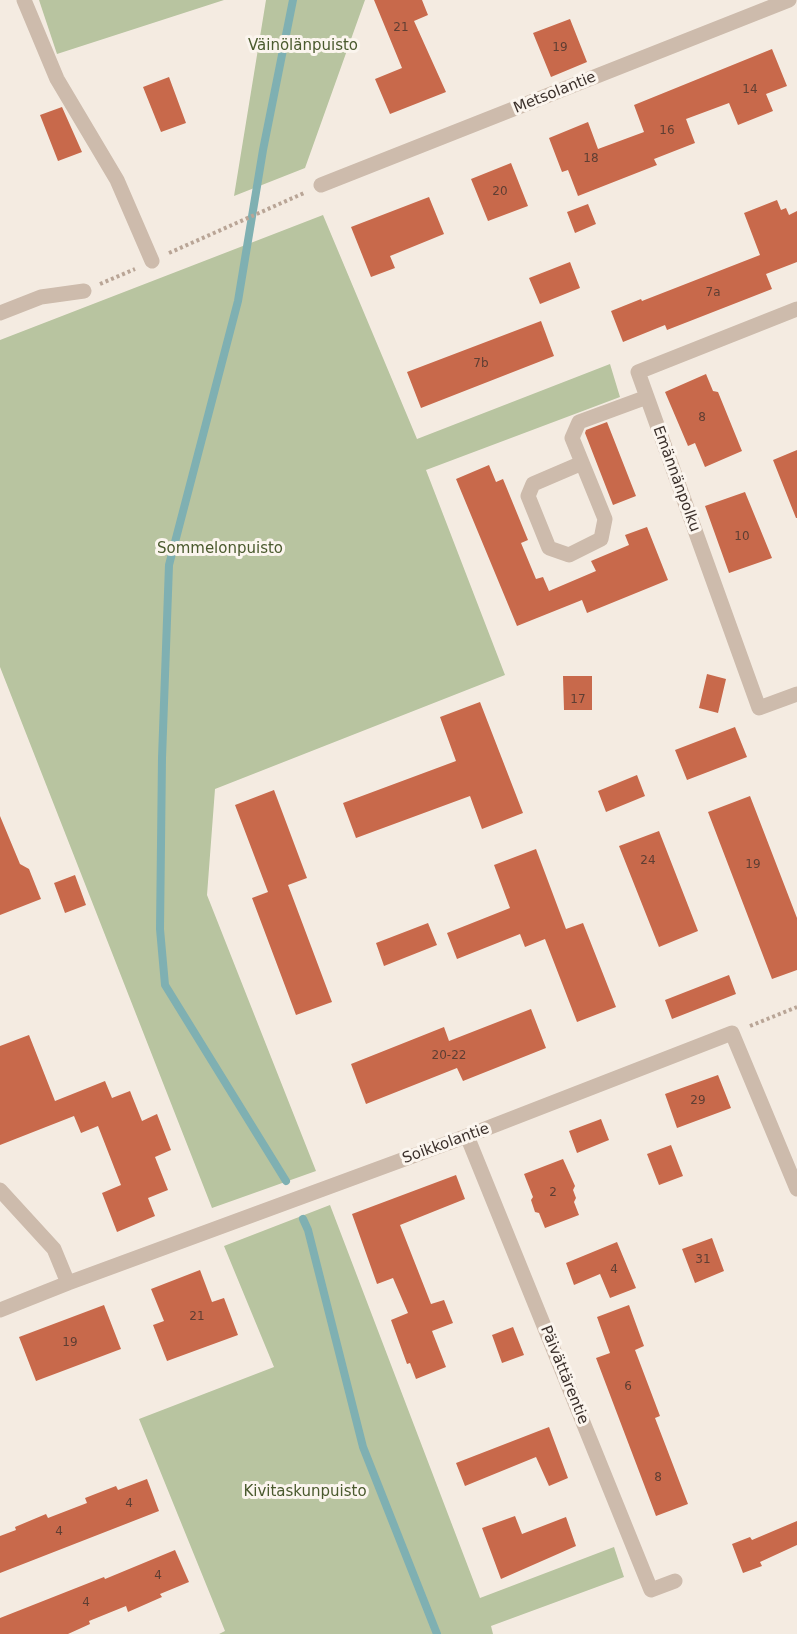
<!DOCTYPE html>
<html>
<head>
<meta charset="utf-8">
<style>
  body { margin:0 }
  canvas { display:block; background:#f4ebe1 }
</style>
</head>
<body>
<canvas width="797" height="1634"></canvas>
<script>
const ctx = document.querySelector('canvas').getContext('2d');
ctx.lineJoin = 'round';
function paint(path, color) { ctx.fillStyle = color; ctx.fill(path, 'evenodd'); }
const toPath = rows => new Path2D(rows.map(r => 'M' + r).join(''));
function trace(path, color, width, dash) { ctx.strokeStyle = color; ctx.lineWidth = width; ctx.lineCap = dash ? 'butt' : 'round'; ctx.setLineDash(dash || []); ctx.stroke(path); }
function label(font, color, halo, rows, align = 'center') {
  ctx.font = font + ' "DejaVu Sans",sans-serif'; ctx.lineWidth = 6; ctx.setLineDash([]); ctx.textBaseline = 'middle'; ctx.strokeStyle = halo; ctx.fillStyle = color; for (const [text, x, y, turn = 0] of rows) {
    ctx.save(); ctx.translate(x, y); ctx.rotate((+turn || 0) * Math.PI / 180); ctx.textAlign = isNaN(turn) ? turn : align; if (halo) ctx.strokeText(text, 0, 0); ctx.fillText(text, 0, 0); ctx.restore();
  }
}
paint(toPath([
  [39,0,224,0,57,54],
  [266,0,365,0,305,168,234,196],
  [323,215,417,439,610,364,620,397,426,470,505,675,215,789,207,895,316,1171,212,1208,0,667,0,340],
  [330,1205,480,1598,614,1547,624,1577,491,1626,493,1634,219,1634,225,1631,139,1419,274,1367,224,1246]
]), '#b8c4a0');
trace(toPath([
  [286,1181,165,985,160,929,162,758,169,565,238,301,263,150,293,0],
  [303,1219,308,1230,363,1447,437,1634]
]), '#7fb0b2', 8);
paint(toPath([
  [374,0,422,0,428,15,414,21,446,92,390,114,375,79,402,68],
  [570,19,587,62,551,77,533,33],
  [772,49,787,86,766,94,773,111,738,125,729,103,686,119,695,143,654,159,657,165,578,196,568,170,562,172,549,138,588,122,598,149,644,132,634,105],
  [169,77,186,123,161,132,143,87],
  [62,107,82,152,58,161,40,115],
  [511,163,528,206,488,221,471,179],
  [429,197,444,234,390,256,395,268,371,277,351,227],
  [777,200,781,210,786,208,789,215,797,211,797,262,766,274,772,289,667,330,665,325,623,342,611,311,641,299,642,301,760,255,744,213],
  [588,204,596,224,575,233,567,212],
  [570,262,580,288,540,304,529,278],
  [541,321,554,356,421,408,407,372],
  [706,374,713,391,718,392,742,451,705,467,695,443,688,446,665,392],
  [607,422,636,496,613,505,585,433,586,430],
  [797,450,797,518,796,518,773,460],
  [489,465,496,482,503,479,528,540,521,543,536,579,543,577,549,591,596,571,591,561,629,545,625,535,647,527,668,580,587,613,582,600,517,626,456,479],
  [745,492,772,558,729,573,705,506],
  [707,674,726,679,718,713,699,708],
  [563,676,592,676,592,710,564,710],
  [480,702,523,813,482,829,470,796,356,838,343,803,456,761,440,717],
  [735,727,747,757,687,780,675,750],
  [637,775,645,796,606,812,598,791],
  [274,790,307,878,288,885,332,1002,296,1015,252,898,268,892,235,805],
  [750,796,797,918,797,970,772,979,708,812],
  [0,816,20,864,29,869,41,899,0,915],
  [659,831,698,931,659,947,619,846],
  [536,849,566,929,583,923,616,1007,577,1022,545,939,525,947,520,934,457,959,447,933,510,908,494,865],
  [75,875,86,905,65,913,54,883],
  [428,923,437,945,384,966,376,943],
  [729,975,736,994,672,1019,665,1000],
  [531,1009,546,1048,463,1081,457,1068,366,1104,351,1064,444,1027,449,1041],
  [29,1035,55,1101,105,1081,112,1098,130,1091,142,1121,157,1114,171,1150,155,1157,168,1190,148,1198,155,1216,117,1232,102,1193,121,1185,98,1126,81,1133,74,1116,0,1145,0,1046],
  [718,1075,731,1108,677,1128,665,1094],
  [601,1119,609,1140,577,1153,569,1131],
  [671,1145,683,1176,659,1185,647,1154],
  [563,1159,575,1186,573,1190,576,1198,574,1202,579,1215,545,1228,539,1213,535,1212,531,1200,533,1197,524,1174],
  [456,1175,465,1199,400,1225,431,1304,444,1300,453,1323,432,1331,446,1367,416,1379,410,1363,407,1364,391,1320,408,1313,393,1278,377,1284,352,1214],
  [712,1238,724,1271,695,1283,682,1249],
  [617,1242,636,1288,610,1298,600,1274,574,1285,566,1263],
  [200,1270,212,1302,224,1298,238,1335,167,1361,153,1325,164,1321,151,1289],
  [104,1305,121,1349,36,1381,19,1337],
  [629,1305,644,1346,635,1350,660,1416,655,1418,688,1504,656,1516,596,1358,610,1353,597,1317],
  [513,1327,524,1355,502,1363,492,1335],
  [549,1427,568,1478,549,1486,536,1457,465,1486,456,1463],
  [147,1479,159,1511,0,1573,0,1536,16,1530,15,1527,46,1514,48,1518,87,1503,85,1498,116,1486,118,1490],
  [515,1516,522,1534,566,1517,576,1546,501,1579,482,1528],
  [797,1521,797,1545,760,1562,762,1566,743,1573,732,1544,750,1537,752,1540],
  [175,1550,189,1582,160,1594,162,1597,128,1612,126,1606,89,1621,90,1624,68,1634,0,1634,0,1618,104,1577,105,1579]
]), '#c8694b');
trace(toPath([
  [169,253,304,193],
  [100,284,135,269],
  [750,1026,797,1007]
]), '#b9a596', 4, [3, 3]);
trace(toPath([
  [24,0,57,79,117,180,152,261],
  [321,185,789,0],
  [797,309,638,372,759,708,797,694],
  [0,313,41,297,84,291],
  [582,463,533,484,528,496,549,548,569,555,601,539,605,519,572,438,579,422,647,397],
  [467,1136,651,1590,675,1581],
  [0,1190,54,1249,68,1283],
  [0,1310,68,1283,467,1136,732,1033,797,1189]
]), '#cdbbac', 15);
label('12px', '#5e3e33', null, [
  ["21",401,28],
  ["19",560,48],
  ["14",750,90],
  ["16",667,131],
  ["18",591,159],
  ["20",500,192],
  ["7a",713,293],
  ["7b",481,364],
  ["8",702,418],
  ["10",742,537],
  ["17",578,700],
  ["24",648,861],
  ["19",753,865],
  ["20-22",449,1056],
  ["29",698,1101],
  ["2",553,1193],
  ["31",703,1260],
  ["4",614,1270],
  ["21",197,1317],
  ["19",70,1343],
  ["6",628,1387],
  ["8",658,1478],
  ["4",129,1504],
  ["4",59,1532],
  ["4",158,1576],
  ["4",86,1603]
]);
label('15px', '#4a5a2e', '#fbf5ee', [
  ["Väinölänpuisto",303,46],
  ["Sommelonpuisto",220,549],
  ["Kivitaskunpuisto",305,1492]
]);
label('15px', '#3b302b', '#fbf5ee', [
  ["Metsolantie",555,93,-22],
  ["Emännänpolku",676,479,70],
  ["Soikkolantie",446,1144,-20],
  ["Päivättärentie",564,1375,68]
]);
</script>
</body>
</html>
